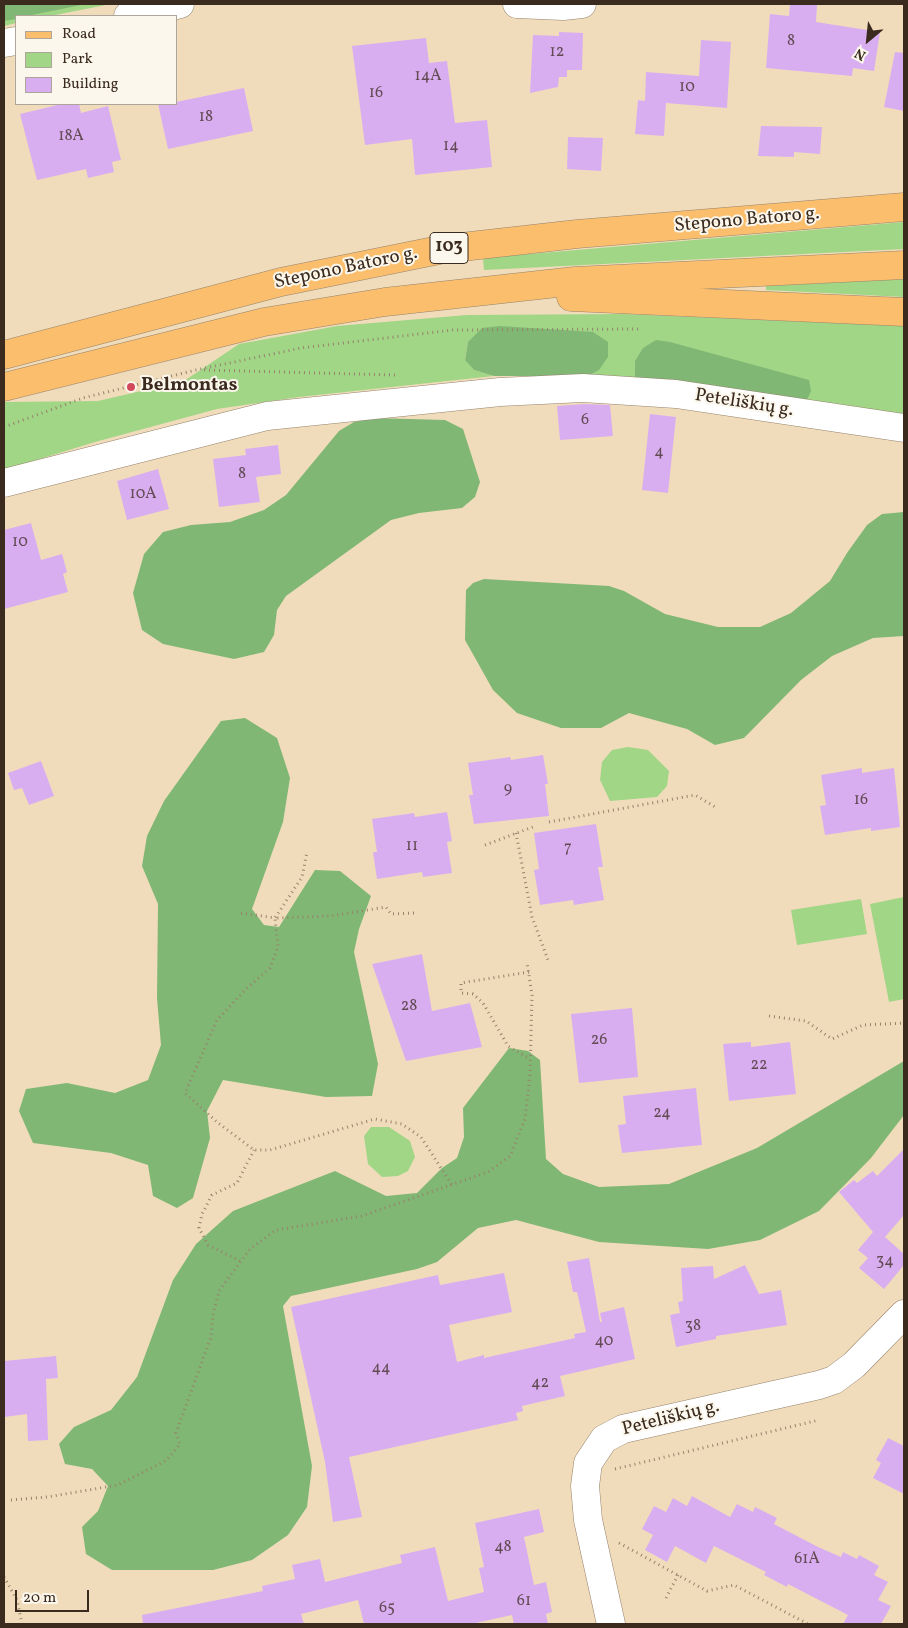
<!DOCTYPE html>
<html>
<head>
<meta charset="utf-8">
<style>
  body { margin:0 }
  #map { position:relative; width:908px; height:1628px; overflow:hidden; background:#f0dcbb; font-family:Vollkorn,serif }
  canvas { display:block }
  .frame { position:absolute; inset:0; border:5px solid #3b2a1e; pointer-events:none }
  .legend { position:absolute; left:15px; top:15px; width:162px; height:90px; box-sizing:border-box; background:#fbf7ec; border:1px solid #aea59a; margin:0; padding:6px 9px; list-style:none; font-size:15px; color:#3b2a1e }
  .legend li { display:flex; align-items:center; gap:10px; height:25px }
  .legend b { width:25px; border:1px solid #aea59a }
  .north { position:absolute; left:843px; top:15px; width:50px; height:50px; -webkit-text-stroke:4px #fbf7ec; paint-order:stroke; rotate:208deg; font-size:14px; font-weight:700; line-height:20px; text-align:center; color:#3b2a1e }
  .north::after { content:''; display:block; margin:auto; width:18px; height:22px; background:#3b2a1e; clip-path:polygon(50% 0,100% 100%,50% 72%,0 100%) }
  .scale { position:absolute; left:15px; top:1590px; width:74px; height:22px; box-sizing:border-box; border:2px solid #3b2a1e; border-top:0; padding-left:6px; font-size:15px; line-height:18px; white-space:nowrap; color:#3b2a1e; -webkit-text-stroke:4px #fbf7ec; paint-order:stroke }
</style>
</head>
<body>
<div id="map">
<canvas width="908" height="1628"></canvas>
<div class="frame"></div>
<ul class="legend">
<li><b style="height:6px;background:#fabe6d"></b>Road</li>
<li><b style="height:14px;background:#a1d687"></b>Park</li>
<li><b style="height:14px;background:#d9aef1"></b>Building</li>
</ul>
<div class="north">N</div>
<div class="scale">20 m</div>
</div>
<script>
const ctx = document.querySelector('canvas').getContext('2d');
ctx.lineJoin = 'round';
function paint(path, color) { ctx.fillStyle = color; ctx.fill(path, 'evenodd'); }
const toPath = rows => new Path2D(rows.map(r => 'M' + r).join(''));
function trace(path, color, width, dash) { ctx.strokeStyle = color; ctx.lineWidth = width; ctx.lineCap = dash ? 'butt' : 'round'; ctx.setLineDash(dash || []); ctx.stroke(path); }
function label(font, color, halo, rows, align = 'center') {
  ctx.font = font + ' Vollkorn,serif'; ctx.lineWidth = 4; ctx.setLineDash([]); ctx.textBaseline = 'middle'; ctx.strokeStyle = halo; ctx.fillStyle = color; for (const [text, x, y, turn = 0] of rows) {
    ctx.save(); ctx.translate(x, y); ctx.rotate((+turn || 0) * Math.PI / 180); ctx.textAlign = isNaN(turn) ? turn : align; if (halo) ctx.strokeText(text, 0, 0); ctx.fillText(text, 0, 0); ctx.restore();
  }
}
paint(toPath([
  [4,4,111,4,50,16,16,16,16,23,4,26],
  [904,222,904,249,484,270,483,258],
  [904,279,904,297,766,290,766,286],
  [623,314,904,326,904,420,635,380,588,376,468,342,465,359,474,370,494,376,299,397,217,409,95,442,4,470,4,402,98,401,184,381,239,344,337,326,467,315],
  [628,747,648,750,669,771,667,786,657,797,610,801,600,780,602,762,612,750],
  [904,897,904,999,889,1002,870,904],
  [861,899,867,934,797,945,791,910],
  [371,1127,389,1127,410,1141,415,1157,408,1171,398,1176,382,1177,368,1164,364,1136]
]), '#a1d687');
paint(toPath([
  [4,4,86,4,27,16,16,16,16,19,4,21],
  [500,326,593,332,608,342,608,357,599,370,588,376,494,376,474,370,465,360,468,342,482,328],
  [656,340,670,342,809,380,811,391,806,402,635,380,635,361,643,348],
  [374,418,445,420,463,429,480,482,475,497,462,508,419,513,391,520,286,596,277,610,274,635,264,652,234,659,163,644,142,630,133,593,144,554,163,532,191,525,230,522,264,510,286,495,339,431,354,422],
  [904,512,904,636,873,638,832,656,801,680,744,738,715,745,687,729,629,713,601,728,561,728,517,713,493,690,465,640,466,590,473,583,484,579,609,586,624,591,665,614,718,627,760,627,791,613,830,581,847,553,867,525,882,514],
  [245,718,277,738,290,778,283,822,252,909,264,925,279,927,315,870,340,871,371,896,359,929,354,952,378,1064,372,1096,326,1097,223,1080,207,1111,210,1138,193,1198,177,1208,153,1196,148,1165,111,1153,33,1143,19,1111,26,1089,67,1083,115,1093,148,1080,161,1045,157,998,158,904,142,866,147,836,164,801,221,721],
  [509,1048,528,1051,540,1060,546,1159,563,1174,599,1187,669,1184,757,1148,904,1061,904,1115,871,1158,819,1211,760,1240,708,1249,599,1242,516,1220,478,1228,437,1262,417,1269,291,1296,283,1306,312,1466,307,1507,288,1535,252,1560,213,1570,112,1570,86,1554,82,1527,98,1511,108,1486,92,1469,65,1464,59,1444,74,1427,111,1410,137,1377,173,1280,196,1244,233,1211,335,1171,386,1196,417,1193,442,1168,457,1158,464,1137,463,1108]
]), '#80b774');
paint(toPath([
  [790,4,817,5,816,22,880,32,874,71,853,68,852,76,766,68,770,14,789,16],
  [559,32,583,33,582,70,567,70,567,77,559,77,558,87,530,93,533,35,559,36],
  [426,38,429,63,447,61,455,123,487,120,492,167,415,175,412,139,365,145,352,46],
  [701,40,731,42,727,108,666,103,664,136,635,134,638,100,645,101,646,72,699,76],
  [895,52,904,53,904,111,884,107],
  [244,88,253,131,168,149,158,104,176,104,176,102],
  [62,104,79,104,81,113,108,106,121,160,112,162,114,172,88,178,86,169,37,180,20,114],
  [761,126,822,127,820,154,794,152,794,157,758,156],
  [568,137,603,138,601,171,567,169],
  [584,404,610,405,613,436,560,440,557,406],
  [650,414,676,417,668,493,642,490],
  [278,445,281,474,256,477,260,502,219,507,213,459,246,455,245,449],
  [158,469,169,509,127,520,117,481],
  [31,523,41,560,62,554,67,572,63,574,68,592,4,609,4,530],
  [543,755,548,784,545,784,549,816,474,824,469,795,473,795,468,763,510,757,511,760],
  [41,761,54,796,29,805,22,788,14,790,8,773],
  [862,768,862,773,894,768,900,827,871,831,871,828,825,835,820,806,826,805,821,775],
  [447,812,452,841,447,842,452,873,423,877,422,872,377,879,373,852,377,852,372,819,414,813,415,817],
  [596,824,603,867,598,867,604,900,574,905,573,900,540,905,534,870,539,869,534,833],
  [422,954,432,1011,470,1003,482,1047,406,1061,372,964],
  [632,1008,638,1077,579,1083,571,1014],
  [751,1042,751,1047,790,1042,796,1094,729,1101,723,1044],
  [696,1088,702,1145,622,1153,618,1125,626,1124,623,1096],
  [904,1149,904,1215,885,1237,904,1254,904,1265,884,1289,859,1268,868,1258,858,1250,873,1232,839,1192,854,1180,857,1183,873,1171,877,1176],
  [589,1258,600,1322,602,1322,600,1313,624,1307,635,1359,560,1376,565,1396,522,1406,523,1411,516,1413,518,1420,349,1457,362,1517,333,1522,325,1462,291,1307,438,1275,440,1285,504,1273,512,1312,449,1325,457,1362,484,1355,484,1358,575,1338,574,1334,586,1332,577,1292,573,1292,567,1262],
  [745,1265,759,1294,781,1290,787,1325,716,1336,716,1339,676,1347,670,1315,680,1313,678,1302,683,1301,681,1268,713,1266,714,1279],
  [56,1356,58,1378,46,1379,48,1440,28,1441,27,1414,4,1417,4,1361],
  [888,1438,904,1446,904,1494,873,1478,881,1463,876,1460],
  [692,1496,730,1517,737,1504,753,1512,755,1507,777,1518,774,1524,818,1547,841,1557,843,1552,857,1559,859,1555,879,1566,874,1575,888,1582,878,1600,891,1606,881,1624,843,1624,848,1615,788,1584,787,1587,764,1575,766,1572,714,1546,706,1563,675,1546,667,1562,645,1550,653,1535,642,1529,654,1506,666,1512,673,1498,687,1506],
  [539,1509,544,1532,524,1537,534,1585,546,1582,552,1612,546,1614,548,1624,514,1624,512,1615,471,1624,364,1624,358,1600,301,1614,304,1624,143,1624,142,1615,263,1591,262,1586,295,1579,292,1565,320,1559,325,1582,402,1563,400,1555,435,1547,448,1601,484,1592,479,1568,484,1567,475,1523]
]), '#d9aef1');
const minor = toPath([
  [517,4,563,6,582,4],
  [128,16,180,4],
  [4,43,16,41],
  [4,483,267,416,500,392,583,388,676,394,904,428],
  [611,1624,588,1520,585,1486,588,1463,604,1439,623,1429,819,1385,834,1380,854,1365,904,1314]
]);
const primary = toPath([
  [571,297,904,312],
  [4,355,281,282,444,249,577,234,904,207],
  [4,387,264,322,385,302,575,281,904,265]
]);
trace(minor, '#96836c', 29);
trace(primary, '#96836c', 29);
trace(toPath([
  [204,370,395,375],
  [4,427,83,398,196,370,301,348,453,330,639,329],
  [549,822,695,795,717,808],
  [516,833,532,917,548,960],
  [485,845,533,827],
  [241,913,275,918,302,877,307,852],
  [414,913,391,914,386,907,330,916,275,918,278,947,270,968,246,989,217,1020,185,1093,218,1123,254,1150,270,1150,375,1119,402,1124,421,1137,452,1185],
  [529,972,461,983,461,993,473,994,483,1003,508,1046,530,1059],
  [769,1016,806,1021,832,1039,863,1025,904,1023],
  [240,1261,208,1245,199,1228,202,1214,212,1195,237,1183,254,1150],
  [615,1469,819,1420],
  [11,1500,47,1497,118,1485,167,1460,180,1444,176,1433,211,1337,213,1315,219,1291,250,1249,276,1230,362,1216,488,1172,510,1156,525,1119,530,1075,532,995,527,963],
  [619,1543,707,1591,734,1585,808,1624],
  [4,1577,17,1600,22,1624],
  [666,1598,678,1575]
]), '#96836c', 3, [1, 4]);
trace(minor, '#fff', 28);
trace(primary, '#fabe6d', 28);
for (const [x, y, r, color] of [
  [131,387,5,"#d1495b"]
]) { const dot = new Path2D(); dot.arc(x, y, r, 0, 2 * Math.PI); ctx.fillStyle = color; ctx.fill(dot); trace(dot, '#fbf7ec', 2); }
label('16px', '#624b53', null, [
  ["8",791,42],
  ["12",557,53],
  ["14A",428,77],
  ["10",687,88],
  ["16",376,94],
  ["18",206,118],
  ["18A",71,137],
  ["14",451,147],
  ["6",585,421],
  ["4",659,453],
  ["8",242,475],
  ["10A",143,495],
  ["10",20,543],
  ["9",508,790],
  ["16",861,801],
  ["11",412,847],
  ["7",568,849],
  ["28",409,1007],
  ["26",599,1041],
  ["22",759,1066],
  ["24",662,1114],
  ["34",885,1262],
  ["38",693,1327],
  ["40",604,1342],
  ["44",381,1369],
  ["42",540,1384],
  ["48",503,1548],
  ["61A",807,1560],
  ["61",524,1602],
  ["65",387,1609]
]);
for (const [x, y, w] of [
  [449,248,38]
]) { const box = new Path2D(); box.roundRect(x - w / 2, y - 15.5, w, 31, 4); ctx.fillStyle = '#fbf7ec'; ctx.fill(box); trace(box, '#3b2a1e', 1); }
label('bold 18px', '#3b2a1e', null, [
  ["103",449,248]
]);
label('19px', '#3b2a1e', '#fbf7ec', [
  ["Stepono Batoro g.",747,221,-5],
  ["Stepono Batoro g.",346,269,-12],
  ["Peteliškių g.",744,404,9],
  ["Peteliškių g.",671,1419,-14]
]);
label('bold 19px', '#3b2a1e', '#fbf7ec', [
  ["Belmontas",141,387]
], 'left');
</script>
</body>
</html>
